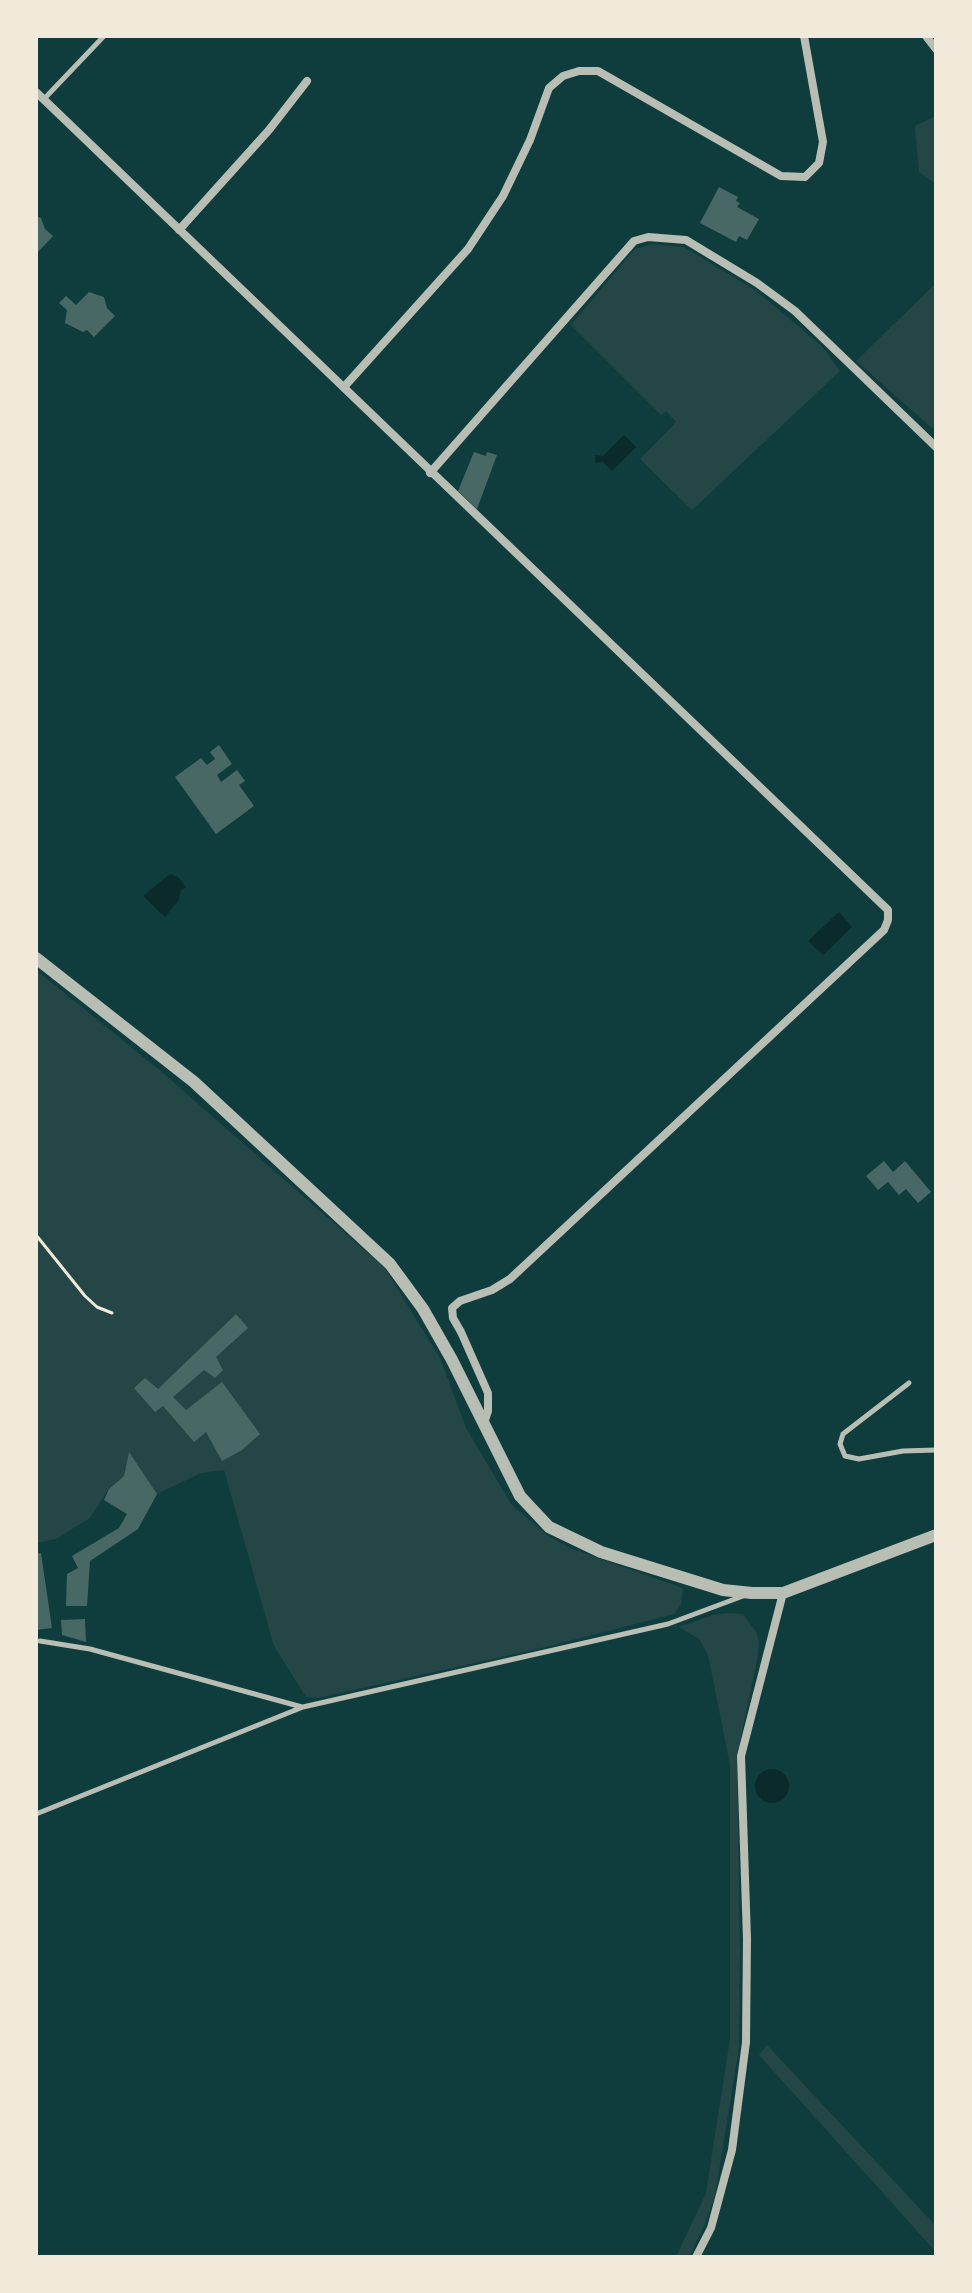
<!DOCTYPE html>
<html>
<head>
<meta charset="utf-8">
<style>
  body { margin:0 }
  #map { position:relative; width:972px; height:2293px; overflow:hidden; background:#0f3d3e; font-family:Lora,serif }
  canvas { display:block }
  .frame { position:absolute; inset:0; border:38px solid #f1e9da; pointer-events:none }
</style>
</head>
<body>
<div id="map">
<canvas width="972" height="2293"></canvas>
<div class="frame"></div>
</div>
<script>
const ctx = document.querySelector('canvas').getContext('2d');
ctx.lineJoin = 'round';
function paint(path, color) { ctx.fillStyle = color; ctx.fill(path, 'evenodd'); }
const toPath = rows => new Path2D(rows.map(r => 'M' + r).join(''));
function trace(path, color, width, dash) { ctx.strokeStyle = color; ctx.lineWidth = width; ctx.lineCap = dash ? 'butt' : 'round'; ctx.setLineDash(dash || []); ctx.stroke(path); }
paint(toPath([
  [936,116,936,184,919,172,915,126],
  [653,244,684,247,755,290,822,346,840,371,692,510,640,459,676,422,666,411,661,415,571,325,635,249],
  [936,283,936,423,932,428,856,361],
  [36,970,163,1073,385,1268,441,1360,466,1428,511,1504,548,1536,570,1548,683,1588,681,1604,674,1614,546,1647,318,1698,306,1697,274,1646,224,1470,201,1473,157,1494,129,1453,124,1476,109,1489,90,1518,56,1539,36,1543],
  [729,1613,743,1614,757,1633,759,1644,757,1661,737,1755,740,1952,739,2048,715,2195,705,2224,689,2257,676,2257,706,2193,730,2039,730,1765,708,1655,699,1639,679,1627,713,1615],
  [767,2045,936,2226,936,2252,759,2055]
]), '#244646');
paint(toPath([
  [624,435,636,447,612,471,603,462,595,463,595,455,603,456],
  [170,874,178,877,186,887,181,890,178,901,165,917,143,896],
  [839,912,852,927,823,955,808,941],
  '755 1786a17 17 0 1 1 34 0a17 17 0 1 1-34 0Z'
]), '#0a2a2b');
paint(toPath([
  [719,187,738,197,736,201,740,203,737,207,759,219,747,240,739,236,736,242,700,223],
  [36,216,41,218,45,229,53,236,36,254],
  [89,292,104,297,107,308,115,316,94,337,87,330,83,332,65,323,67,310,59,303,66,296,76,305],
  [474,452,486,456,487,452,497,455,477,509,458,491],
  [219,745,232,764,217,775,221,782,237,770,245,781,239,785,254,806,216,834,175,777,201,758,207,765,215,759,210,752],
  [884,1161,893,1172,905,1161,931,1192,918,1203,906,1189,899,1195,888,1182,878,1190,866,1176],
  [236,1314,248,1328,216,1357,223,1370,215,1378,204,1370,173,1397,186,1410,222,1382,260,1434,242,1450,222,1461,206,1432,194,1442,163,1406,155,1412,134,1388,145,1378,158,1389],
  [129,1452,157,1494,138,1529,90,1561,87,1606,66,1606,67,1574,78,1568,72,1556,119,1528,127,1514,104,1500,109,1489,124,1476],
  [41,1553,52,1628,36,1630,36,1554],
  [85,1619,86,1642,62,1635,61,1620]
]), '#486865');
trace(toPath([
  [36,1235,85,1296,97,1307,112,1313]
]), '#f1e9da', 3);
trace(toPath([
  [44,99,104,36],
  [909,1383,843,1434,840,1444,845,1456,859,1459,903,1451,936,1450],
  [40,1641,90,1649,302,1707],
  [36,1814,303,1707,668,1624,743,1596]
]), '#b8beb3', 5);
trace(toPath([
  [926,36,936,49],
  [36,92,888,910,888,920,884,930,510,1279,492,1290,460,1301,452,1308,453,1318,461,1332,488,1393,488,1411,484,1423],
  [179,230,269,130,307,81],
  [344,387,468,249,503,196,530,140,549,88,563,76,579,71,598,71,781,176,805,177,819,163,823,142,804,36],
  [430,473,634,241,648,237,686,240,757,283,795,311,936,447],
  [696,2257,711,2228,732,2150,746,2042,747,1939,741,1756,783,1593]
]), '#b8beb3', 8);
trace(toPath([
  [36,958,194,1082,390,1264,423,1309,452,1360,520,1496,549,1527,601,1552,723,1590,752,1593,783,1593,936,1535]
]), '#b8beb3', 12);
</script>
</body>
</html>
